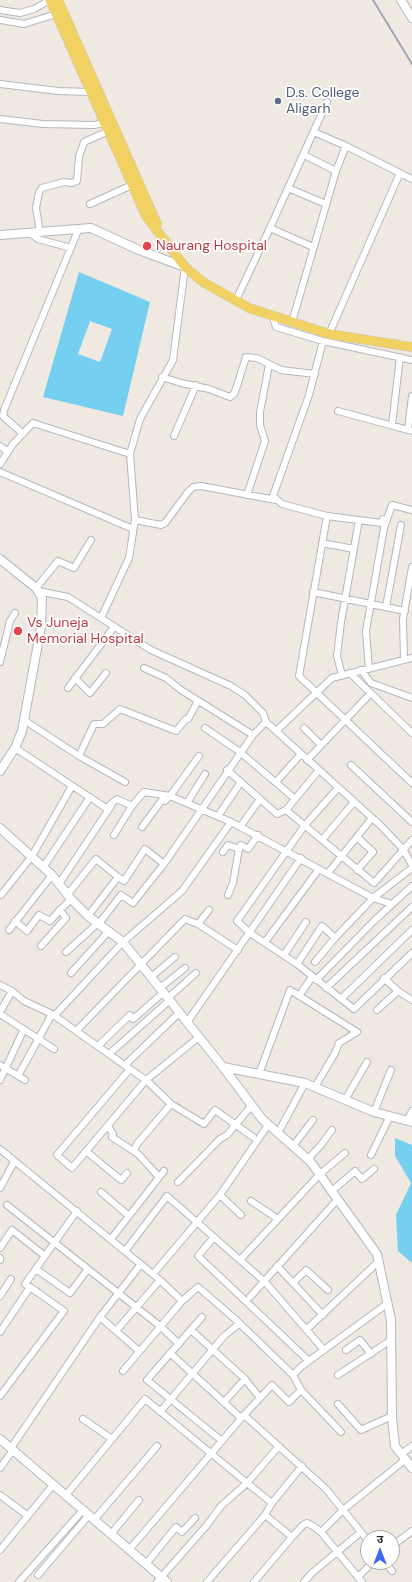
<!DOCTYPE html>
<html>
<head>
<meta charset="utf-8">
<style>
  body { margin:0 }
  #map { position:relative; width:412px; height:1582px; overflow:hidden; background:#efe9e1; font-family:"DM Sans","Noto Sans Devanagari",sans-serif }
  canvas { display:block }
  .north { position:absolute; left:360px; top:1530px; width:40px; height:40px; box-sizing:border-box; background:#fff; border:1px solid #ababab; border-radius:50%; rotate:0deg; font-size:11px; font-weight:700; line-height:16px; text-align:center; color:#2e2e2e }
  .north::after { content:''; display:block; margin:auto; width:14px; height:18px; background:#4264fb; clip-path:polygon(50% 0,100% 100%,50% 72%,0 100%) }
</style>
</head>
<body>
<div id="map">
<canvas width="412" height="1582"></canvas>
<div class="north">उ</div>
</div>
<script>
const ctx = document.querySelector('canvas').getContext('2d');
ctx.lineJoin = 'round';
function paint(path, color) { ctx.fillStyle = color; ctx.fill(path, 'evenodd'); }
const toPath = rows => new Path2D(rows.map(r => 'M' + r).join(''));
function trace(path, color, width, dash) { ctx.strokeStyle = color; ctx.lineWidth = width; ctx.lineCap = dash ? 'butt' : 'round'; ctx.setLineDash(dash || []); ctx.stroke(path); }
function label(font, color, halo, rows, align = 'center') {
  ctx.font = font + ' "DM Sans",sans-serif'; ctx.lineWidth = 3.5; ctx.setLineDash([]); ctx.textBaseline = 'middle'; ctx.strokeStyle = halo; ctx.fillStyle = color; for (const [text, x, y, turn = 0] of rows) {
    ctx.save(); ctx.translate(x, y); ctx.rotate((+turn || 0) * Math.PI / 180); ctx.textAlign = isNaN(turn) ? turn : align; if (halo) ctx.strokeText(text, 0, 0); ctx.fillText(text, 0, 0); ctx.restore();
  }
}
paint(toPath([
  [79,272,150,302,123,416,43,397],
  [395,1138,412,1145,412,1263,398,1251,396,1215,411,1183,395,1156]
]), '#75cff0');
paint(toPath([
  [90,321,112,329,100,362,78,354]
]), '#efe9e1');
const street = toPath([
  [0,10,20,13,34,9,50,0],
  [0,20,24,24,56,14],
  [0,84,58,91,91,92],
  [0,119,43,124,94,125,104,123],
  [314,132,346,146,400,173],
  [304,155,336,171],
  [288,188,326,204],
  [90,204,132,185],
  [40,232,36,208,39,192,42,188,64,182,72,183,77,181,79,157,84,142,111,130],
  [30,233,38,239,71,248],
  [313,247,270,228,327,102],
  [236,300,270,228],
  [272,315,276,327,323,341,412,360],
  [292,322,336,171,346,146],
  [329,334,400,173,412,179],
  [323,341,309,395,273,496,282,504,327,516,382,523,383,519,387,520],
  [162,377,181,383,209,389,230,397,234,394,237,386,246,357,257,358,281,370,315,374],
  [338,411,412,431],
  [392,425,400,357],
  [408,430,412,396],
  [23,434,3,416,4,410,79,228],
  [174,436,196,385],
  [0,446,8,452],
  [0,464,13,444,33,423,130,454,140,419,173,360,185,267],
  [0,472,133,529],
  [247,495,265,441,260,425,260,412,269,365],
  [327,516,299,676,412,783],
  [135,520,161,525,165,523,188,492,193,487,201,486,276,500],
  [322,543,354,549],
  [36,588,58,561,74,568,91,540],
  [38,591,68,597,151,650,231,686,245,695,263,713,266,722,380,825,403,849,412,865],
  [313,592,405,611],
  [386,607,401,525],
  [101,618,129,558,135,520,130,454],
  [404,660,403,619,412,567],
  [0,662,10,621,15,613],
  [144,668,166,678,181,690,253,735,266,722],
  [369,669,366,631,384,528,392,505,412,510],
  [361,670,371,683,412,698],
  [350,673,412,733],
  [342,675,337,656,341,622,359,520],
  [75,678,90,693,106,673],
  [68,688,114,627],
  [24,720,79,756,94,724,103,724,120,709,176,731,186,719,188,719,198,701],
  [205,728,240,752,294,798],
  [304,728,321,745],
  [276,731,332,678,412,658],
  [15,748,106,808,117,799,132,806,144,792,170,796,231,822,373,898,392,904],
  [79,756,125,782],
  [307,760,371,693],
  [351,765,412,822],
  [227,770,277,814,286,810,319,770],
  [276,782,301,754],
  [338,788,305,825,237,921,250,933,297,964,354,1009,412,953],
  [187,803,205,774],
  [286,810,374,883,412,840],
  [218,816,241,782],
  [142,827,162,800,165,801,170,796,199,756],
  [240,827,260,799],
  [114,835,132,806],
  [357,837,373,852,357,870],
  [322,840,354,802],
  [223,852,228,845,239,849,241,845,248,849,258,835],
  [44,866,90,797],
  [328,873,372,818],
  [59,884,111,806],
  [1,895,32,856,72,786],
  [67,895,96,859,118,877],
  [228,895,233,883,239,849],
  [88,916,118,877,124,881,145,849,164,864],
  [15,921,27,931,39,915,50,921,60,910],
  [198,924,238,950],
  [98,925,121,895,133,903,164,864,253,735],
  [9,930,52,875],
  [265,942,319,869],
  [41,946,66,918,60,910,71,899],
  [66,952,97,924],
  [284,955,306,922],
  [315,962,335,938],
  [297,964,322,926,335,938,373,898,412,868],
  [71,973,109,931],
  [151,977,175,957],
  [384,978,398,991,412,1000],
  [316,980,375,920,412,886],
  [0,985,12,991,24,1001,52,1014,130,1069],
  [160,988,185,968],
  [326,988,412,907],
  [299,996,312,977],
  [168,998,196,973],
  [341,999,412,930],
  [377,1010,398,991],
  [0,1012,12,991],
  [0,1014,54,1049],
  [55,1015,123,942,182,891,231,822],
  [188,1021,301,858],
  [76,1031,185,919,198,924,209,910],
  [98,1046,130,1015,133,1019,164,992],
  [109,1054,170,1000],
  [0,1065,25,1080],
  [125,1065,180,1012],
  [259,1074,290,990,357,1032,339,1043,335,1053,315,1087],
  [18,1076,52,1014],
  [0,1080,24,1029],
  [345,1100,367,1062],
  [171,1104,146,1080,130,1069,57,1155,72,1168,146,1080,199,1037],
  [374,1112,391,1070],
  [407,1121,412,1111],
  [108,1126,113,1134,112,1137,138,1154,159,1177],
  [278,1133,305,1083],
  [293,1146,313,1120],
  [0,1149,160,1280,182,1301],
  [134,1151,137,1144,171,1104,204,1124,215,1110,253,1137],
  [87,1152,121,1180,127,1173],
  [371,1155,390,1116],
  [308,1159,321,1145,332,1130],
  [178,1182,220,1139,227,1135,252,1105],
  [0,1188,14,1162],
  [332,1191,355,1171,362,1179,374,1169],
  [101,1192,129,1216],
  [220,1195,268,1125],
  [251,1201,278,1219],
  [7,1205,160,1326,179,1344],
  [214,1237,198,1256,309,1361],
  [111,1239,164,1171],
  [0,1248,12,1230,45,1256],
  [125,1251,167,1196,265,1282,324,1350],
  [0,1258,0,1260],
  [240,1260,320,1174,345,1153],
  [277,1266,323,1315],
  [36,1269,70,1293,88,1269],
  [153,1274,220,1195,241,1215],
  [293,1283,306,1270,328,1290],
  [0,1296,11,1279],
  [250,1297,338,1199],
  [100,1317,139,1351],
  [202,1317,147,1380,222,1441],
  [307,1329,379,1261],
  [116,1331,160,1280],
  [0,1332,30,1287,25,1284,77,1211],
  [346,1350,360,1340,371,1354],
  [170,1353,241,1418],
  [123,1371,182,1301,198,1287,235,1319,293,1375,301,1390,289,1402,272,1385,260,1398,245,1379,191,1330],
  [293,1375,302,1366,388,1303],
  [338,1375,391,1340],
  [301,1390,341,1432],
  [0,1396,64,1311,30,1287],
  [224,1402,245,1379],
  [338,1404,361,1430,392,1416],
  [160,1412,224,1336,239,1324],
  [244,1415,260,1398],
  [83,1419,112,1439],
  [11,1448,100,1317,141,1264],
  [401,1454,412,1446],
  [0,1468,13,1450],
  [0,1495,28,1516],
  [66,1495,145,1399,247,1483,279,1446],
  [265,1515,272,1503,302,1466],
  [94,1520,157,1446],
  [321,1532,343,1510,406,1459],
  [361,1532,368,1541],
  [111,1534,139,1500],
  [292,1537,303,1525,307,1523,313,1526,321,1532,362,1582],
  [392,1546,412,1531],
  [0,1550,53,1485],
  [129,1550,244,1415,326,1489,361,1532,312,1573,304,1582],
  [385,1562,392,1571],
  [146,1564,176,1527,182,1532,195,1518],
  [38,1575,89,1515],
  [358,1577,373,1562],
  [19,1582,83,1510],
  [157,1582,207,1525,221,1506,247,1483,272,1503],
  [207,1582,265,1515,292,1537,254,1582]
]);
const secondary = toPath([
  [401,0,412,18],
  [0,235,91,228,139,250,185,267],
  [0,559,36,588,42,598,41,627,22,731,15,748,0,771],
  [0,828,52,875,71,899,88,916,123,942,223,1067,305,1083,374,1112,412,1122],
  [223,1067,262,1119,310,1161,377,1254,391,1320,392,1418,395,1446,412,1468],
  [0,1439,167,1582]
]);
const primary = toPath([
  [50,0,146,216,185,267,203,282,249,308,329,334,412,347],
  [58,0,157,224]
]);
trace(street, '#b4b7c1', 8);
trace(secondary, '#b4b7c1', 10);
trace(primary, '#c9c9c9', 10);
trace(street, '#fff', 6);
trace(secondary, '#fff', 8);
trace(primary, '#f2d163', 9);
trace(toPath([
  [373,0,412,64]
]), '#a3a6b8', 2);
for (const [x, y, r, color] of [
  [278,101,4,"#5c6f8a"],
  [147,246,5,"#e0444e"],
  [18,631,5,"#e0444e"]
]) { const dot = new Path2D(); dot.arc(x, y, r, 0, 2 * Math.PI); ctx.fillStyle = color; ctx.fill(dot); trace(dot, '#fff', 1.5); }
label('14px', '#4e5e75', '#fff', [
  ["D.s. College",286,93],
  ["Aligarh",286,109]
], 'left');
label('14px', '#be3a42', '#fff', [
  ["Naurang Hospital",156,246],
  ["Vs Juneja",27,623],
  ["Memorial Hospital",27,639]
], 'left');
</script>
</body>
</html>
